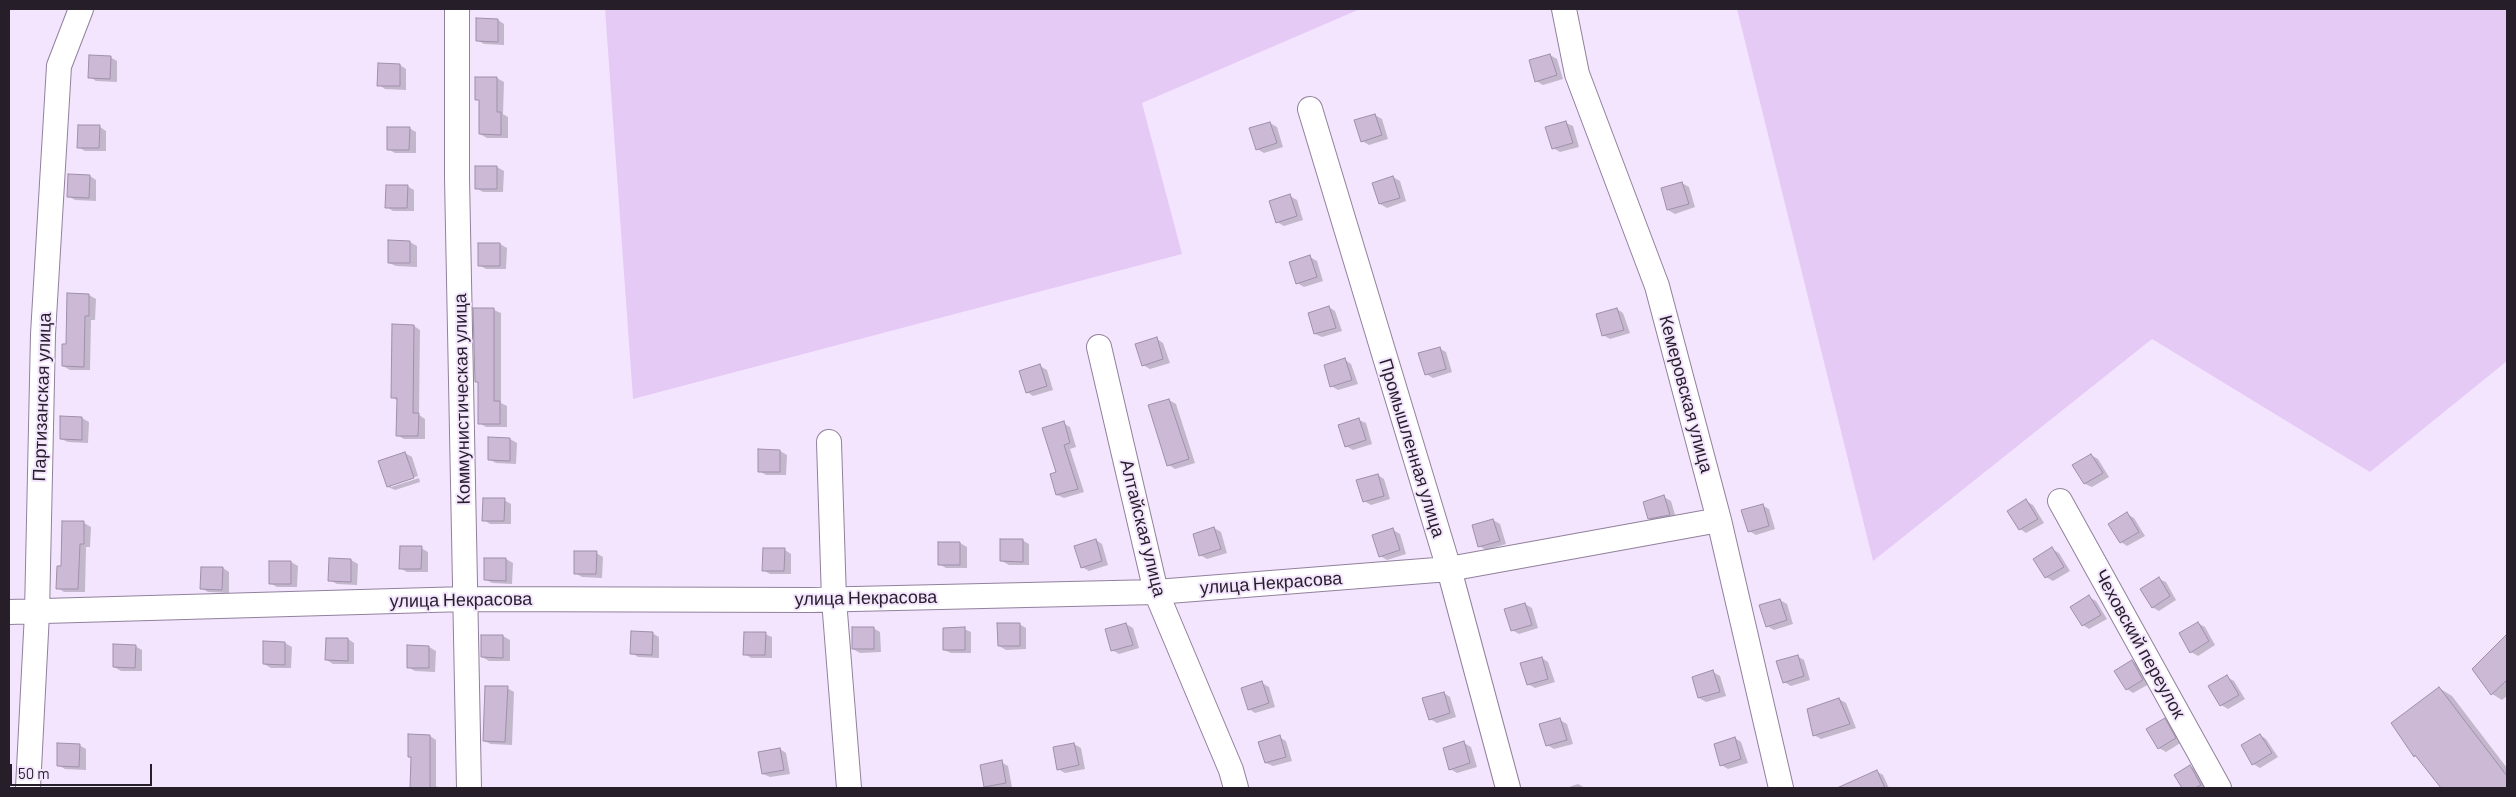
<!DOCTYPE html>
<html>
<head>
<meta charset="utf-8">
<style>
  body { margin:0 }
  #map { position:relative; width:2516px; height:797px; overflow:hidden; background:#f4e5fe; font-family:Barlow,sans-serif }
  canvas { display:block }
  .frame { position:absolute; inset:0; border:10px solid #261f2a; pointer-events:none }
  .scale { position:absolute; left:10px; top:764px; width:142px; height:22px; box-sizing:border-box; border:2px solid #261f2a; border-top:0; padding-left:6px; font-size:15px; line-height:18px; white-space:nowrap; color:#261f2a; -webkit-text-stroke:4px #f4e5fe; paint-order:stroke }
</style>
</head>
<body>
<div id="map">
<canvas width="2516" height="797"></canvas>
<div class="frame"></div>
<div class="scale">50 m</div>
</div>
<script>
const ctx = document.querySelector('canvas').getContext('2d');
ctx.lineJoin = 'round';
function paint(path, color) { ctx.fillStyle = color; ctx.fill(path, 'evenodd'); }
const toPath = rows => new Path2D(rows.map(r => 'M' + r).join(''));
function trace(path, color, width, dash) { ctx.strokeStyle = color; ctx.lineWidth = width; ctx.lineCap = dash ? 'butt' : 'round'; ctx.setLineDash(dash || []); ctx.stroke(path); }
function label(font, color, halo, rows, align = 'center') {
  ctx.font = font + ' Barlow,sans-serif'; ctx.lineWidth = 4; ctx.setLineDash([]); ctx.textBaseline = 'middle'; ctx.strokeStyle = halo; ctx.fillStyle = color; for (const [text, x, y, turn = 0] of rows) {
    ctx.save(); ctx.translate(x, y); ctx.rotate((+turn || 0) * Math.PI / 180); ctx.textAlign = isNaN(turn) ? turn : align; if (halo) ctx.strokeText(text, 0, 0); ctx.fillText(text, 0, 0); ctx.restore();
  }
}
paint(toPath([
  [605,9,1360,9,1142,103,1182,254,633,399],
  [1737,9,2507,9,2507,361,2370,472,2152,339,1873,561]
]), '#e5caf6');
paint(toPath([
  [498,20,504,24,504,45,484,44,477,40],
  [1550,55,1557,59,1563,79,1543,85,1536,81],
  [110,57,117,61,117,82,96,81,90,77],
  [400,65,406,69,406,90,385,89,379,85],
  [497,78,504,82,503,114,508,117,508,138,487,138,480,134,480,101,476,99],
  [1375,115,1382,119,1388,139,1369,145,1362,141],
  [1270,123,1277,127,1283,147,1264,153,1257,149],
  [1566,123,1573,126,1579,147,1560,152,1553,148],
  [100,127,106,131,106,151,85,151,78,147],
  [409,128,416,132,416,153,395,153,388,149],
  [497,167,504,171,503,192,483,192,476,188],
  [90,176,96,180,96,201,75,200,68,196],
  [1393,177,1400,181,1406,201,1387,208,1380,204],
  [1682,183,1689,187,1695,207,1675,214,1668,210,1662,189],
  [407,186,414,190,414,211,393,211,387,207],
  [1290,196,1297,200,1303,220,1284,226,1277,222],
  [390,242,410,242,417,246,417,267,396,266,389,263],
  [500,244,507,248,506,269,486,269,479,265],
  [1310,257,1317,261,1323,281,1304,287,1297,283],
  [68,294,89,295,96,299,95,320,91,320,90,370,70,370,63,366,67,345],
  [1329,307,1335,311,1342,331,1322,337,1315,334],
  [475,309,494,310,501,313,501,403,507,406,507,427,486,427,479,423,480,383,476,381],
  [1617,309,1623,313,1630,333,1610,339,1603,335],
  [414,326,420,330,419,415,425,419,425,439,404,439,397,435,398,401,392,397],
  [1157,339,1163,343,1170,363,1150,369,1143,365],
  [1439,348,1446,352,1452,372,1433,378,1426,374],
  [1345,360,1351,364,1358,384,1338,390,1331,386],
  [1040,366,1047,370,1053,390,1033,396,1027,392],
  [1169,400,1176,404,1195,463,1175,469,1169,465],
  [82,418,89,422,88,443,68,442,61,439],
  [1359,420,1366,423,1372,444,1353,450,1346,446],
  [1063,423,1070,427,1076,447,1070,449,1084,492,1064,498,1057,495,1057,473],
  [510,439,517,443,516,464,496,463,489,459],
  [780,451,787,455,786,475,766,475,759,471],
  [405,453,412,457,418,476,391,485,391,487,419,478,420,482,395,490,388,487],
  [2091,455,2098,459,2109,477,2092,487,2085,484],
  [1378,475,1384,479,1390,499,1371,505,1364,501],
  [1664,497,1671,501,1676,518,1656,522,1649,518],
  [504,500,511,504,511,524,490,524,484,520],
  [2026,501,2033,505,2044,523,2026,533,2020,529],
  [1762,505,1769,509,1775,529,1756,535,1749,531],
  [2127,514,2134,518,2145,536,2127,546,2121,542],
  [1493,520,1500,524,1506,544,1486,550,1479,546],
  [84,523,91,527,90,547,86,547,85,592,64,592,58,588,62,567],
  [1214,528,1221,532,1227,553,1207,559,1200,555],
  [1393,530,1400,534,1406,554,1387,560,1380,556],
  [1022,540,1029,544,1029,565,1009,565,1002,561],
  [1096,540,1102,544,1108,565,1089,571,1082,567],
  [960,543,967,547,967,568,946,568,939,564],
  [421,548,428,552,428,572,407,572,400,568],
  [2052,549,2059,553,2070,571,2053,581,2046,577],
  [785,550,791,554,791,574,770,574,763,570],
  [596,553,603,557,602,578,582,577,575,573],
  [506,559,513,563,512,584,492,583,485,579],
  [351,560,358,564,357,585,337,584,330,580],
  [270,562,291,562,298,566,297,587,277,587,270,583],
  [223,568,229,572,229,593,208,592,201,588],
  [2159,579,2166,582,2176,600,2159,611,2152,607],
  [2089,597,2096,601,2107,619,2089,629,2083,625],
  [1780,600,1787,604,1793,624,1774,630,1767,626],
  [1525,604,1532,608,1538,628,1519,634,1512,630],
  [2198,623,2205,627,2215,645,2198,656,2191,652],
  [1019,624,1026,628,1026,649,1006,650,999,646],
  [1126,624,1133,628,1139,648,1119,654,1112,650],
  [873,628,880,632,881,652,860,653,853,649],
  [964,629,971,632,971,653,951,653,944,650],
  [652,633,659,637,659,658,638,657,632,653],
  [765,634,772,637,772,658,751,658,745,654],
  [482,636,503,636,510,640,510,661,489,661,482,657],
  [2507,636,2507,696,2502,700,2492,694,2473,669],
  [348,639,354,643,354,664,333,664,327,660],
  [285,643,292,647,291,668,271,668,264,664],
  [135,646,142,650,142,671,121,671,114,667],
  [429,647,436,651,435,672,415,671,408,667],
  [1797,656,1804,660,1810,680,1791,686,1784,682],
  [1542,658,1548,662,1555,682,1535,688,1528,684],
  [2132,661,2139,665,2149,684,2133,693,2127,689],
  [1713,672,1720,676,1726,696,1706,702,1699,698,1693,678],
  [2227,677,2234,681,2245,699,2228,709,2221,705],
  [1262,683,1269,687,1275,707,1255,713,1249,709],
  [507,688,514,692,512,745,491,744,484,741],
  [2439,688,2452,696,2507,768,2507,788,2442,788,2419,758,2415,756],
  [1444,693,1450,697,1456,717,1437,723,1430,719],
  [1839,699,1846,703,1856,728,1821,739,1814,735],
  [1560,720,1567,724,1573,744,1554,749,1547,745],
  [2165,720,2171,724,2182,742,2166,752,2159,748],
  [2260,735,2266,739,2278,757,2260,768,2253,764],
  [430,736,436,740,436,786,439,788,412,788,412,758,409,757],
  [1279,737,1286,741,1292,761,1273,766,1266,763],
  [1735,738,1741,742,1748,763,1728,769,1721,765],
  [1464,743,1471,747,1477,767,1457,773,1450,769],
  [1074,744,1081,748,1085,769,1065,773,1058,769],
  [79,745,86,749,86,770,65,769,58,765],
  [780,749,786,753,790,774,770,777,763,774],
  [1001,762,1008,766,1012,787,988,788,985,786],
  [2190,766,2197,770,2207,788,2183,788,2175,775],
  [1876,771,1883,775,1889,788,1840,788],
  [1578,784,1585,788,1566,788]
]), '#0003');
const building = toPath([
  [476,18,498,19,498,42,476,41,476,18],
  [1550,54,1557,75,1535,82,1529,60,1550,54],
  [89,55,111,56,110,79,88,78,89,55],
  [378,63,400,64,400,86,377,86,378,63],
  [475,77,497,77,497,112,501,112,501,135,479,134,479,100,475,100,475,77],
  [1375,114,1382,135,1361,142,1354,120,1375,114],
  [1566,121,1573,143,1552,149,1545,127,1566,121],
  [1270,122,1277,143,1256,150,1249,128,1270,122],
  [78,125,100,125,99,148,77,148,78,125],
  [387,127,410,127,409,150,387,150,387,127],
  [475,166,497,166,497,189,475,189,475,166],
  [68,174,90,175,89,198,67,197,68,174],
  [1393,176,1400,198,1379,204,1372,183,1393,176],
  [1682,182,1689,204,1667,210,1661,188,1682,182],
  [386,185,408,185,407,208,385,208,386,185],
  [1290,194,1297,216,1276,223,1269,201,1290,194],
  [388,240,410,241,410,263,388,263,388,240],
  [478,243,500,243,500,266,478,266,478,243],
  [1310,255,1317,277,1296,284,1289,262,1310,255],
  [67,293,89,294,89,316,85,316,84,367,62,366,62,344,66,344,67,293],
  [1329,306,1336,328,1314,334,1308,313,1329,306],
  [473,308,494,308,494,401,500,401,500,424,478,424,478,382,475,382,473,308],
  [1617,308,1624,330,1602,336,1596,314,1617,308],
  [392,324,414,325,413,413,419,413,418,436,396,436,397,398,391,398,392,324],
  [1157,337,1163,359,1142,366,1135,344,1157,337],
  [1440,347,1446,369,1425,375,1418,353,1440,347],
  [1345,358,1352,380,1330,387,1324,365,1345,358],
  [1040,364,1047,386,1026,393,1019,371,1040,364],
  [1169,399,1189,459,1167,466,1148,405,1169,399],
  [60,416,82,417,82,440,60,439,60,416],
  [1359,418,1366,440,1345,447,1338,425,1359,418],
  [1064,421,1070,443,1064,445,1078,489,1056,495,1050,474,1056,472,1042,428,1064,421],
  [488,437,510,438,510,461,488,460,488,437],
  [758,449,780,450,780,472,758,472,758,449],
  [405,452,414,478,387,487,378,461,405,452],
  [2091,454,2103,473,2084,484,2072,465,2091,454],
  [1378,474,1384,496,1363,502,1356,480,1378,474],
  [1664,495,1670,515,1648,519,1643,502,1664,495],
  [483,498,505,498,504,521,482,521,483,498],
  [2026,499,2038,519,2019,530,2007,511,2026,499],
  [1763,504,1769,526,1748,532,1741,510,1763,504],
  [2127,512,2139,532,2120,543,2108,524,2127,512],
  [1493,519,1500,541,1478,547,1472,525,1493,519],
  [62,521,84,521,84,544,80,544,78,589,56,589,57,566,61,566,62,521],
  [1214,527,1221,549,1199,556,1193,534,1214,527],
  [1393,528,1400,550,1379,557,1372,535,1393,528],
  [1000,539,1023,539,1023,562,1000,561,1000,539],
  [1096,539,1102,561,1081,568,1074,546,1096,539],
  [938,542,960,542,960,565,938,565,938,542],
  [400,546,422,546,421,569,399,569,400,546],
  [2052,547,2064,567,2045,578,2033,559,2052,547],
  [763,548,785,548,784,571,762,571,763,548],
  [574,551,597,551,596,574,574,574,574,551],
  [329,558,351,559,351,582,328,581,329,558],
  [484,558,506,558,506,581,484,580,484,558],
  [269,561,291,561,291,584,269,584,269,561],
  [201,567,223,567,222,590,200,589,201,567],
  [2159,577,2170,596,2152,608,2140,589,2159,577],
  [2089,595,2101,615,2082,626,2070,607,2089,595],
  [1780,599,1787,620,1766,627,1759,605,1780,599],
  [1525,603,1532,625,1511,631,1504,609,1525,603],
  [2198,622,2209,641,2190,653,2179,633,2198,622],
  [997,623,1020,623,1020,646,998,646,997,623],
  [1126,623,1133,645,1111,651,1105,629,1126,623],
  [852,627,874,627,874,649,852,649,852,627],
  [965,627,965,650,943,650,943,628,965,627],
  [631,631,653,632,652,655,630,654,631,631],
  [744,632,766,632,765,655,743,655,744,632],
  [2507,634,2507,680,2491,695,2472,669,2507,634],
  [481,635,503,635,503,658,481,657,481,635],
  [326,638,348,638,348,661,325,660,326,638],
  [263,641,285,642,285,665,263,664,263,641],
  [113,644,136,645,135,668,113,667,113,644],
  [407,645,429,646,429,668,407,668,407,645],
  [1798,655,1804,676,1783,683,1776,661,1798,655],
  [1542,657,1548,679,1527,685,1520,663,1542,657],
  [2132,660,2143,680,2126,690,2114,671,2132,660],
  [1713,670,1720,692,1698,698,1692,677,1713,670],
  [2227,675,2239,695,2220,706,2208,686,2227,675],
  [1262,681,1269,703,1248,710,1241,688,1262,681],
  [485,686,508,686,505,742,483,741,485,686],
  [2439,687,2507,776,2507,788,2441,788,2415,755,2414,757,2391,723,2439,687],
  [1444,692,1450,713,1429,720,1422,698,1444,692],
  [1839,698,1850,724,1813,736,1807,709,1839,698],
  [1560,718,1567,740,1546,746,1539,724,1560,718],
  [2165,718,2176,738,2158,749,2146,729,2165,718],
  [408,734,430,735,430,788,410,788,411,757,408,757,408,734],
  [2260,734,2272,753,2252,765,2241,745,2260,734],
  [1280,735,1286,757,1265,763,1258,742,1280,735],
  [1735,737,1741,759,1720,766,1714,744,1735,737],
  [1464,741,1470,763,1449,770,1443,748,1464,741],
  [57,743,80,744,79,767,57,766,57,743],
  [1074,743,1079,765,1057,770,1053,747,1074,743],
  [780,748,784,770,762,774,758,752,780,748],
  [1002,760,1006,783,984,787,980,765,1002,760],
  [2190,765,2201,785,2195,788,2182,788,2174,775,2190,765],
  [1877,770,1885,788,1837,788,1877,770]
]);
paint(building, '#cbb9d6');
trace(building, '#a08fab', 1);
const minor = toPath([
  [457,9,457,178,469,788],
  [1564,9,1577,74,1657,286,1719,520,1781,788],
  [1310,109,1449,569,1508,788],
  [1099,347,1156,592,1231,770,1236,788],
  [829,442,834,600,849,788],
  [2060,501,2219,788],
  [9,612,466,599,811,600,1156,592,1449,569,1719,520],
  [28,788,37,613,43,334,59,66,81,9]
]);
trace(minor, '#91819c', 26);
trace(minor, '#fff', 24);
label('18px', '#261f2a', '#f4e5fe', [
  ["Кемеровская улица",1686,394,75],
  ["Партизанская улица",42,397,-88],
  ["Коммунистическая улица",462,399,-91],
  ["Промышленная улица",1412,448,73],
  ["Алтайская улица",1143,528,76],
  ["улица Некрасова",1271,583,-4],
  ["улица Некрасова",866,598,-1],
  ["улица Некрасова",461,600,-1],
  ["Чеховский переулок",2140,644,61]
]);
</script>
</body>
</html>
